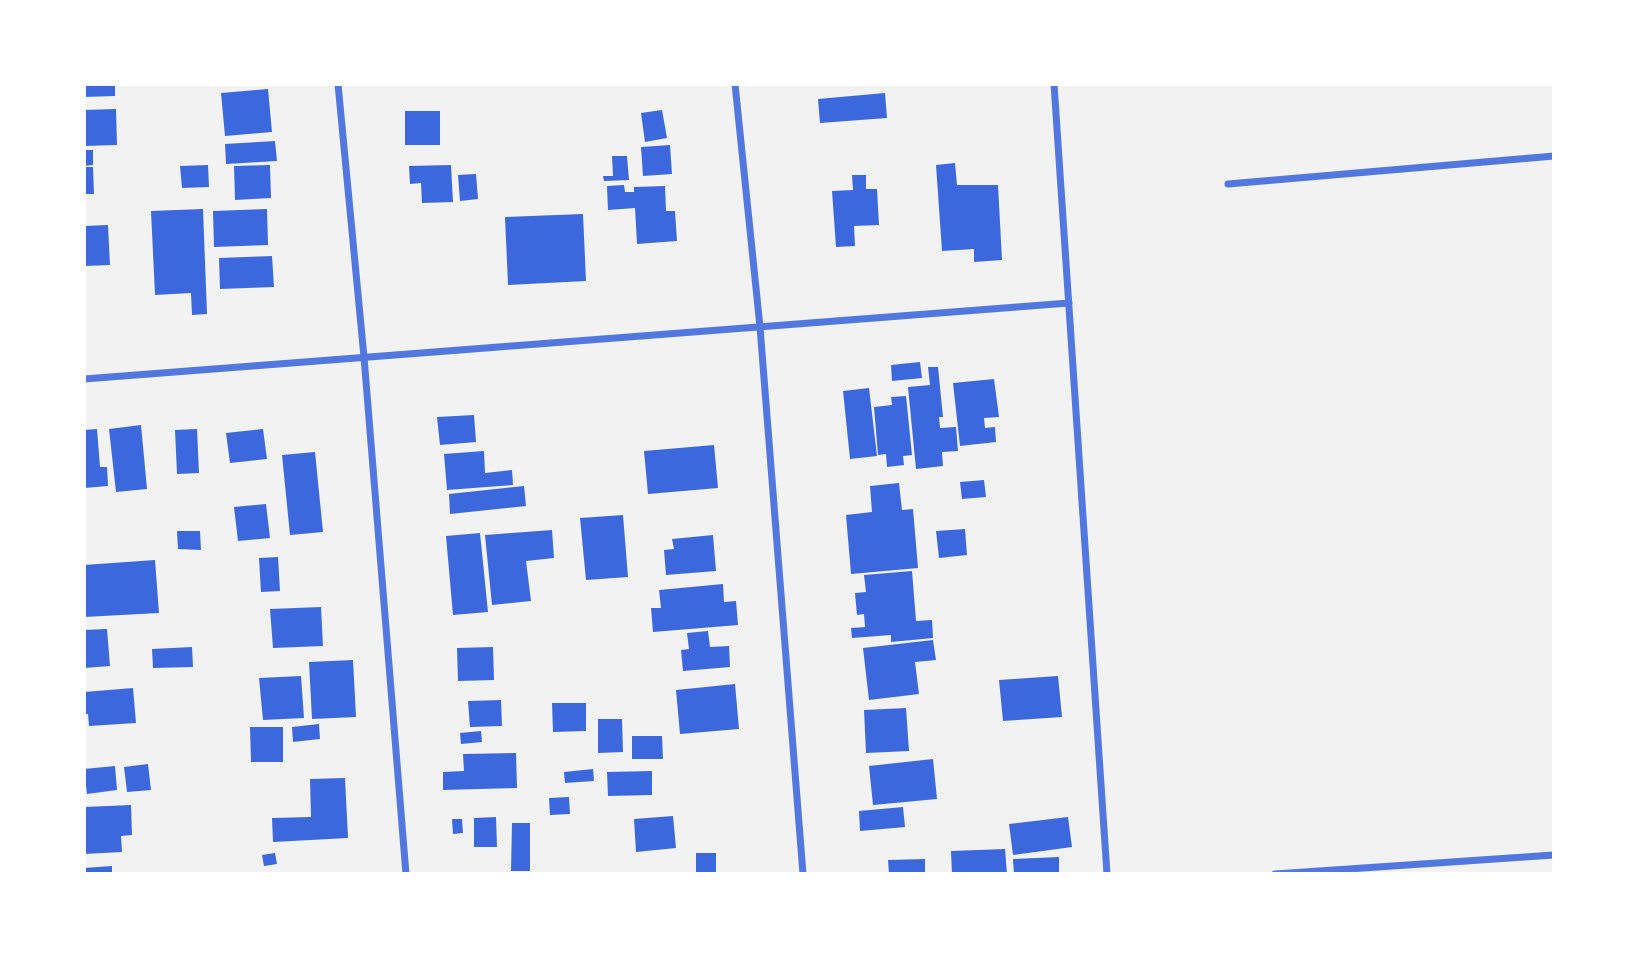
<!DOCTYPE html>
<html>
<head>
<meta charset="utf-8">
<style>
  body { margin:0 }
  #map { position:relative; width:1638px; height:958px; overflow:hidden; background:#f2f2f2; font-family:"Asap Condensed",sans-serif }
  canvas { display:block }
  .frame { position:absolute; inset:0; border:86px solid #fff; pointer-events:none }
</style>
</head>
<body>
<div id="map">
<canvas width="1638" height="958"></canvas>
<div class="frame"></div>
</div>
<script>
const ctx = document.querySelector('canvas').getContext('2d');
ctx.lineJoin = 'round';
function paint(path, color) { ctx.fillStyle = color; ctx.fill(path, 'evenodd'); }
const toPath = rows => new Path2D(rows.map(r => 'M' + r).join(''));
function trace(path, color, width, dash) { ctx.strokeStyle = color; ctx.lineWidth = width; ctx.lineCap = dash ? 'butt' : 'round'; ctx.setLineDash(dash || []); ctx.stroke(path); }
paint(toPath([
  [84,84,115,84,115,96,84,97],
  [268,89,272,132,225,136,221,93],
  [885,93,887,118,820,123,818,99],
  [116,109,117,145,84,146,84,110],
  [662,110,667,138,645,142,641,113],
  [405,111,440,111,440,145,405,145],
  [275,141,277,161,226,164,225,144],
  [670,145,672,174,643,176,641,147],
  [84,150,93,150,93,165,84,166],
  [612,156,627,156,629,180,604,181,603,176,613,176],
  [955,163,957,185,998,185,1002,260,974,262,974,249,942,251,936,165],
  [208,165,209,187,182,188,180,166],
  [270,165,271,198,235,200,234,166],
  [451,165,453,202,422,203,421,183,410,184,409,166],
  [84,167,93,167,94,194,84,194],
  [476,174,478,199,460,201,458,175],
  [852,175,866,175,866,189,877,189,879,225,854,226,855,246,836,247,832,191,853,190],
  [624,185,625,192,634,192,634,187,665,186,666,211,675,211,677,241,637,244,635,208,608,210,607,186],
  [203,209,207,314,192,315,191,293,155,295,151,211],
  [267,209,268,245,214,247,213,211],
  [583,214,586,281,508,285,505,217],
  [108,225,110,265,84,266,84,226],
  [272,256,274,287,220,289,219,258],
  [920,362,922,378,892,381,891,365],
  [928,367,938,367,943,417,939,417,940,428,956,427,958,451,942,452,943,466,916,469,908,387,930,385],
  [994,379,999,417,984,418,985,428,995,427,996,442,960,446,953,383],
  [869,388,877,456,850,459,843,391],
  [906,396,912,455,903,456,904,465,887,467,886,454,878,455,874,407,892,405,891,397],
  [474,415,476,442,440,445,437,417],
  [141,425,147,489,116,492,109,429],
  [97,429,100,467,107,467,108,486,84,488,84,430],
  [197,429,199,473,177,474,175,430],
  [263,429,267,459,230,463,226,433],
  [714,445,718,488,648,494,644,451],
  [484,451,485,473,512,470,513,485,447,490,444,454],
  [315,452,323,532,290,535,282,455],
  [984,480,986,497,962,499,960,482],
  [899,483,902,510,913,509,918,568,851,574,846,515,872,512,870,486],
  [524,486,526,506,450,514,449,494],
  [266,504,270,538,238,541,234,507],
  [623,515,628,577,586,580,580,518],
  [965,529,967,555,939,558,936,531],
  [552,530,554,558,526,561,531,601,492,605,485,535],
  [177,531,200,531,201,550,178,549],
  [480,533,488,612,453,615,446,536],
  [713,535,716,571,666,575,664,550,674,549,672,539],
  [278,557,280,591,261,592,259,558],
  [155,560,159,613,84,617,84,565],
  [912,571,916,621,932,620,933,638,891,642,891,635,852,638,851,628,865,627,864,614,857,615,855,593,866,592,864,575],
  [723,584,724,602,736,601,738,625,653,632,651,608,661,608,659,590],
  [321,607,323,646,273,648,270,609],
  [107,629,110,666,84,668,84,630],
  [708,631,710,647,729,646,730,667,683,671,681,650,689,649,687,633],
  [933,640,936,660,915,662,919,694,869,700,863,648],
  [192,647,193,667,153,668,152,649],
  [493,647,494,680,458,681,457,648],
  [353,660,356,717,312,719,309,662],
  [301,676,304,718,263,720,259,678],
  [1058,676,1062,717,1003,721,999,680],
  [735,684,739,729,680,734,676,690],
  [133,688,136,723,89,726,88,714,84,714,84,692],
  [501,700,502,726,470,727,468,701],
  [552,703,586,703,586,731,553,732],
  [906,708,909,751,866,753,864,710],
  [598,719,622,719,623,752,598,753],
  [319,724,320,739,293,742,292,727],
  [250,727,283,727,283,762,251,762],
  [481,731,482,742,461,744,460,733],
  [632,736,662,736,663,759,632,759],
  [516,753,517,788,443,790,443,772,464,771,463,754],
  [933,759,937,799,873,805,869,766],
  [148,764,151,790,127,792,124,767],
  [115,766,117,790,87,794,84,769],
  [593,769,594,781,565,783,564,772],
  [652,771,652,795,608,796,607,772],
  [345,778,348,838,273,842,272,818,311,817,310,779],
  [569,797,570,814,550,815,549,798],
  [131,805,132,835,121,836,122,852,84,854,84,807],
  [903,807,905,827,860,831,859,811],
  [673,816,676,848,636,852,634,819],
  [496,817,497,847,474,847,474,818],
  [1068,817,1072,847,1013,855,1009,824],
  [452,819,462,819,463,833,453,834],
  [512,823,530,823,530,871,511,871],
  [1005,849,1007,874,952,874,951,851],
  [275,853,277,864,264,866,262,855],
  [696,853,716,853,716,874,696,874],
  [1059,857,1059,874,1014,874,1013,859],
  [925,859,925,874,889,874,888,860],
  [112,866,112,874,84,874,84,868]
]), '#3d67dc');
trace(toPath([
  [338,84,364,357,406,874],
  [735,84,760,327,803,874],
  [1054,84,1107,874],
  [1228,184,1554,156],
  [84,379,1069,303],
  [1275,874,1554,855]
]), '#5277de', 7);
</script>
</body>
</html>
